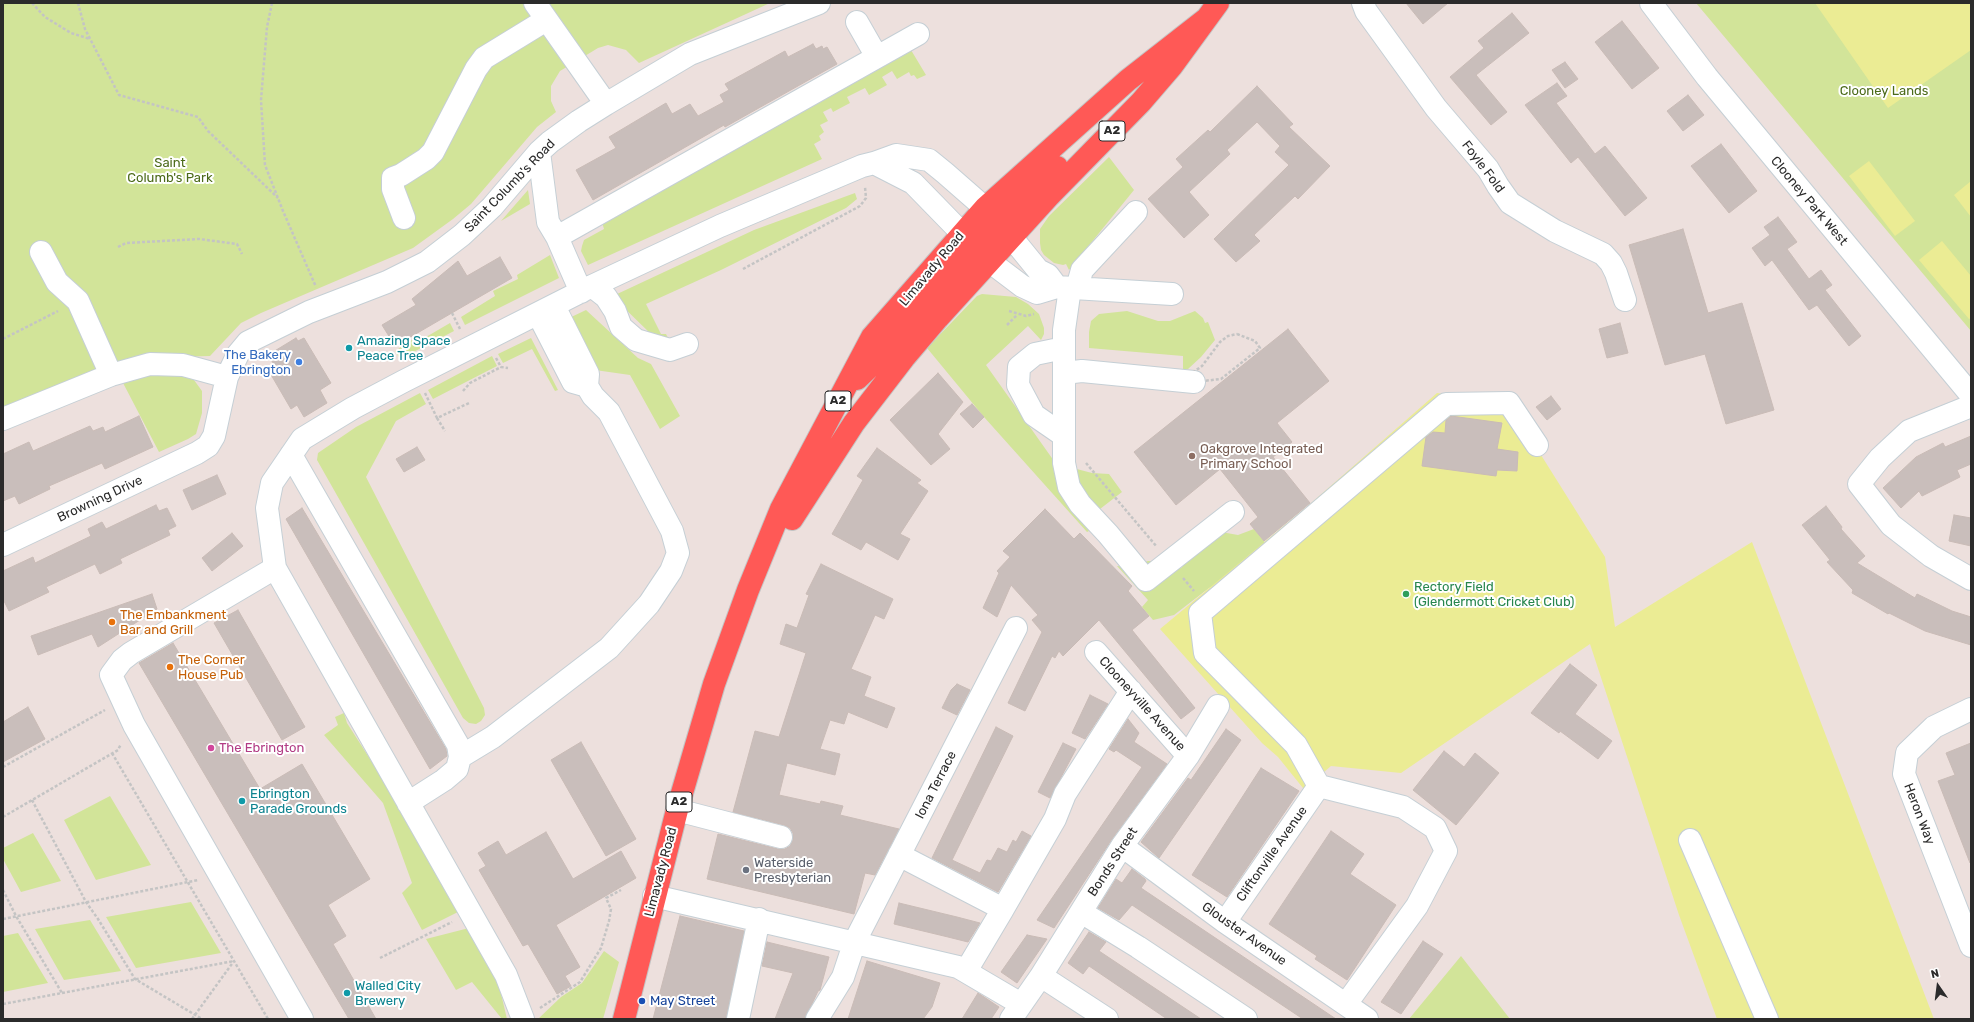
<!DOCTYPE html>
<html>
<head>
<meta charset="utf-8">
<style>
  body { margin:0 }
  #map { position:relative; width:1974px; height:1022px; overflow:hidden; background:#ede0dd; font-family:Rubik,sans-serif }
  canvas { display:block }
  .frame { position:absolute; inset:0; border:4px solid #2b2b2b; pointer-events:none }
  .north { position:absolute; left:1918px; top:966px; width:40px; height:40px; -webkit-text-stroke:3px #fff; paint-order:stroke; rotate:346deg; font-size:11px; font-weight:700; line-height:16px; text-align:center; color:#2b2b2b }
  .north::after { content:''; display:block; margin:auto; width:14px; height:18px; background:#2b2b2b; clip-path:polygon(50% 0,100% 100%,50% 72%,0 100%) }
</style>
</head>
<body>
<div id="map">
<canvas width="1974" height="1022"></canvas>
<div class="frame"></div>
<div class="north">N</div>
</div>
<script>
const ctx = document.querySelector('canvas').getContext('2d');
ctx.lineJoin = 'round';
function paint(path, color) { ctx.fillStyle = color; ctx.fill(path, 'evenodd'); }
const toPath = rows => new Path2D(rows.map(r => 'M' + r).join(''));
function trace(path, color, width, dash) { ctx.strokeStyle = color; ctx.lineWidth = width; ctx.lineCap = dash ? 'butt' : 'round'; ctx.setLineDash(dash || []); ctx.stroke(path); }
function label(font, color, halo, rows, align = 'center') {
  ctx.font = font + ' Rubik,sans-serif'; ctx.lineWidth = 4; ctx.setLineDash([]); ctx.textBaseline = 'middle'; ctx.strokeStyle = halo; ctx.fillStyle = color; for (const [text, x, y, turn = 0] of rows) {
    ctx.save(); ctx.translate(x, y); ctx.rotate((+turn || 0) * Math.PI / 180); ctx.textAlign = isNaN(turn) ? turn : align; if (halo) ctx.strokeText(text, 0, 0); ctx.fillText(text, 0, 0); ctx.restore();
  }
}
paint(toPath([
  [3,3,770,3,639,63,626,50,608,45,598,48,570,65,560,71,551,86,551,101,556,112,537,127,471,204,453,219,413,248,261,313,241,323,210,356,131,358,104,372,3,410],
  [1696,3,1971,3,1971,331],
  [911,50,926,75,917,79,914,75,911,76,909,72,897,79,892,71,882,77,887,85,869,95,865,88,847,97,850,103,833,112,831,108,823,112,828,121,820,125,824,132,819,136,821,140,814,144,822,159,588,265,581,251,582,246,584,240,604,229,602,222],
  [1109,157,1134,190,1069,270,1066,264,1063,265,1054,263,1044,255,1041,250,1040,243,1040,229,1049,216],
  [528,190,530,204,501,221],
  [855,193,857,199,846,208,721,270,646,304,661,334,666,334,668,338,654,337,616,300,615,295,754,230],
  [550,255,559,278,465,325,461,317,495,296,493,291,518,279,517,275],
  [982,294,1016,297,1028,304,1039,314,1044,328,1044,334,1041,340,1028,326,986,365,1054,461,1069,467,1092,473,1109,474,1122,492,1100,509,1091,530,1087,532,984,417,927,348,977,296],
  [586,310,638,358,651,364,680,416,660,429,630,375,595,370,565,320],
  [1127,311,1158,321,1170,321,1195,311,1203,318,1205,323,1208,322,1215,340,1201,357,1188,369,1183,369,1183,356,1089,348,1089,332,1091,321,1099,314],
  [450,323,454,331,400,359,395,351,412,340,414,344],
  [531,338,558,390,555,391,532,349,503,363,498,354],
  [492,356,497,366,433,399,428,390],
  [148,372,179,375,194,380,202,391,202,413,196,434,188,439,159,452,122,381],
  [420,393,426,404,396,421,366,477,484,708,485,715,481,721,476,724,469,723,463,718,317,460,318,453,356,427],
  [1254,529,1276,556,1209,588,1174,615,1153,620,1142,607,1148,600,1117,566,1130,567,1148,561,1160,561,1171,570,1181,568,1192,555,1221,532,1238,535],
  [344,713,347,723,386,784,456,903,458,912,422,930,402,893,412,883,383,803,324,735,338,725,335,717],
  [110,796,151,865,96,880,64,820],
  [33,833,61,881,21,892,3,859,3,848],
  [191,902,221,953,136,968,106,917],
  [90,920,121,971,64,980,35,929],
  [469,928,498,981,507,1019,502,1019,472,982,456,990,426,939],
  [18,933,48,983,3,992,3,936],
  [604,951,619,962,603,1019,538,1019,561,997,582,983],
  [1461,956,1510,1019,1409,1019]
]), '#d2e499');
paint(toPath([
  [1815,3,1971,3,1971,50,1888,108],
  [1869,161,1915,221,1895,236,1849,176],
  [1971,181,1971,217,1954,195],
  [1942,241,1971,276,1971,318,1969,319,1919,260],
  [1437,393,1509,404,1605,557,1615,627,1752,542,1934,1019,1717,1019,1679,915,1590,644,1401,773,1331,766,1316,779,1307,793,1278,757,1262,743,1160,629,1310,504]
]), '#ebec94');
const building = toPath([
  [1406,3,1448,3,1423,24,1406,3],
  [1512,13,1529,33,1476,75,1507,112,1491,125,1450,77,1484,48,1478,41,1512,13],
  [1622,21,1659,68,1632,89,1595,42,1622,21],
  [813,44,816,49,822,46,823,49,827,47,837,64,725,127,724,125,593,200,576,170,616,148,609,137,666,103,672,114,690,104,698,116,724,102,720,95,729,90,725,84,785,51,788,57,813,44],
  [1565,62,1578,79,1565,88,1552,70,1565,62],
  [1557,83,1567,96,1556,103,1595,154,1605,146,1647,198,1625,216,1578,157,1571,163,1525,105,1557,83],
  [1257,86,1293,124,1289,127,1330,166,1298,199,1295,196,1254,235,1260,241,1236,262,1214,239,1289,165,1275,152,1280,146,1257,122,1227,150,1230,154,1189,192,1209,215,1184,238,1148,199,1183,167,1176,159,1208,130,1210,132,1257,86],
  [1688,95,1704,115,1683,131,1667,111,1688,95],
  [1721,144,1757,191,1729,213,1691,166,1721,144],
  [1778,217,1797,242,1787,249,1809,279,1821,270,1832,285,1825,290,1861,336,1849,346,1817,305,1809,310,1772,260,1765,266,1752,248,1770,235,1764,227,1778,217],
  [1683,229,1708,313,1742,303,1774,410,1726,424,1705,354,1665,365,1629,245,1683,229],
  [500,257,512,278,395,346,382,325,416,305,412,299,458,261,467,276,500,257],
  [1620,323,1628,353,1607,358,1599,329,1620,323],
  [1288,329,1329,381,1277,423,1292,442,1273,457,1310,503,1264,541,1250,524,1258,517,1220,469,1176,505,1134,452,1288,329],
  [296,338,298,341,304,338,331,383,320,390,327,403,304,417,297,405,291,409,270,373,277,369,268,355,296,338],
  [938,373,963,402,938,434,950,449,931,465,890,420,938,373],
  [1551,396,1561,409,1547,420,1536,407,1551,396],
  [972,404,984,417,973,428,960,414,972,404],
  [139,416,153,447,105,469,102,463,49,486,50,489,19,504,15,496,3,501,3,454,29,442,33,451,90,426,93,431,103,427,105,432,139,416],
  [1451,416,1502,423,1497,449,1518,452,1517,471,1497,470,1496,476,1422,466,1426,437,1433,432,1445,433,1446,420,1451,416],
  [1971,436,1971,464,1957,470,1960,477,1922,496,1919,491,1901,508,1883,488,1916,457,1943,443,1945,447,1971,436],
  [417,447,425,460,404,472,396,459,417,447],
  [877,448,921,480,917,483,928,491,900,534,910,539,898,560,866,542,861,550,832,534,863,480,857,476,877,448],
  [217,475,226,494,192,510,183,490,217,475],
  [156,505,159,511,167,508,176,526,168,530,170,535,120,559,122,563,100,574,95,564,46,587,49,592,9,611,3,599,3,571,33,557,35,563,91,536,88,529,102,522,106,529,156,505],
  [1826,506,1842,527,1841,529,1865,556,1857,563,1915,598,1917,594,1952,611,1971,617,1971,645,1925,631,1889,613,1888,614,1852,593,1853,590,1827,562,1830,560,1802,525,1826,506],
  [302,508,446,749,447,756,430,769,286,519,302,508],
  [1045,509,1074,539,1080,533,1132,586,1128,591,1149,616,1132,630,1195,708,1181,719,1099,620,1063,656,1059,651,1055,658,1052,656,1025,711,1008,703,1042,632,1032,620,1038,615,1011,585,997,617,983,608,999,573,997,571,1010,557,1003,551,1045,509],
  [1954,515,1971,518,1971,546,1949,541,1954,515],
  [232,533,243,546,212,571,202,558,232,533],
  [821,564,893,599,884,619,875,615,851,669,871,677,864,696,895,708,887,728,848,712,844,724,830,720,820,749,840,754,835,775,787,763,779,795,820,804,821,801,843,806,840,815,899,829,875,875,865,873,854,914,707,879,718,834,778,849,785,849,790,846,793,840,793,833,790,828,784,825,733,812,755,731,779,737,806,653,780,644,786,624,797,628,809,595,806,594,821,564],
  [152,594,157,609,98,647,92,634,38,655,31,636,152,594],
  [238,610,305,727,282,740,214,623,238,610],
  [173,643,260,789,302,764,370,879,328,905,346,936,333,944,376,1019,349,1019,139,663,173,643],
  [1570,664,1597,685,1575,714,1612,741,1598,759,1560,731,1559,733,1531,713,1570,664],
  [957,684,970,690,957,715,942,708,951,690,957,684],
  [1090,695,1108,704,1085,739,1072,733,1090,695],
  [28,707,45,739,3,762,3,722,28,707],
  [1128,719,1139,733,1134,742,1167,764,1112,839,1054,928,1037,920,1142,767,1116,750,1114,752,1109,749,1128,719],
  [996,727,1013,736,952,860,980,873,987,860,991,861,998,848,1007,852,1013,840,1016,842,1022,831,1031,836,998,892,932,858,996,727],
  [1226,729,1241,740,1159,858,1141,842,1188,778,1191,780,1226,729],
  [581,742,636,839,606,856,551,760,581,742],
  [1063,743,1076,749,1050,798,1038,792,1063,743],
  [1971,743,1971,863,1970,863,1938,781,1955,775,1946,753,1971,743],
  [1444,751,1464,767,1475,753,1499,773,1456,825,1413,790,1444,751],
  [1261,768,1299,791,1227,897,1192,875,1261,768],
  [1331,831,1364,854,1350,874,1396,905,1347,980,1315,959,1317,956,1269,924,1331,831],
  [546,832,573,879,621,851,636,878,556,925,580,967,565,976,571,986,557,994,528,944,523,946,479,870,486,866,478,853,498,841,506,855,546,832],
  [1132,869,1145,879,1146,881,1141,888,1336,1019,1303,1019,1132,905,1119,920,1098,908,1116,879,1122,883,1132,869],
  [899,903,957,917,980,923,968,942,948,937,894,924,899,903],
  [680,916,744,931,726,1019,653,1019,680,916],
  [1089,932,1106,942,1099,951,1201,1019,1167,1019,1089,966,1083,974,1068,963,1089,932],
  [1027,935,1047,939,1017,983,1001,972,1027,935],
  [1423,941,1443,954,1401,1014,1381,1002,1423,941],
  [767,942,829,957,820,990,818,991,805,1019,775,1019,793,973,762,966,767,942],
  [867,961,940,983,932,1007,923,1019,848,1019,867,961],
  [978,993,999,1007,991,1019,962,1019,978,993]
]);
paint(building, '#c9bebb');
trace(building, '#c9bbb6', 1);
const minor = toPath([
  [535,3,606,104],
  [1363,3,1366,11,1436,108,1488,169,1498,186,1510,203,1555,231,1603,254,1611,263,1616,273,1625,300],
  [1651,3,1707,77,1971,395],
  [857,22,877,57],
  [539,152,548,222,557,237,581,292],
  [874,163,913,183,989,261,1022,286,1037,293,1057,287,1172,294],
  [404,218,393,189,393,178,401,175,426,159,433,152,476,69,484,58,546,20],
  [557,237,918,34],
  [41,252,57,282,78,301,111,375],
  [592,286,606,297,615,311,621,327,636,340,670,350,687,344],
  [1070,288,1064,330,1064,463,1069,487,1080,504,1108,534,1146,580,1233,512],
  [1077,288,1082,270,1136,212],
  [538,314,573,382,587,386],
  [1064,373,1082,371,1194,382],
  [1971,406,1909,431,1880,458,1859,484,1891,525,1931,556,1971,579],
  [3,419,111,375,150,364,183,365,227,377],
  [1063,435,1034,415,1018,385,1019,367,1035,354,1064,348],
  [291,455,458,745,460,757,457,769,444,780,408,803],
  [3,545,197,453,208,446,214,436,227,377,238,354,248,342,309,312,387,282,427,262,462,235,492,207,539,152,550,142,579,121,606,104,690,54,819,3],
  [275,568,506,975,523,1019],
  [1096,652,1188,756],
  [1971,709,1934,727,1907,753,1904,774,1971,946],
  [460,757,493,737,609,648,649,604,671,571,678,553,672,531,609,412,593,396,587,386,588,374,554,306],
  [677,810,781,837],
  [1690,840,1767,1019],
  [1122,846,1225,922,1367,1019],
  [899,855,1003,909,966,971],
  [654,896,958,967,1021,1004],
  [1003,909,1055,819,1065,794,1131,691],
  [1081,912,1138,947,1246,1019],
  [1225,922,1319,786],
  [1041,976,1107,1019],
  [1346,1004,1417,906,1446,851,1435,828,1403,807,1319,786,1296,745,1205,653,1200,613,1446,404,1509,403,1537,445],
  [302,1019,134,725,111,675,122,660,131,653,275,568,267,508,272,483,302,439,353,408,404,381,592,286,720,226,862,166,874,163,896,155,929,160,945,173,985,208,1012,238,1038,270,1048,275,1057,287],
  [738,1019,759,919],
  [817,1019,843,977,855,941,1016,628],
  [1011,1019,1041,976,1122,846,1188,756,1218,706]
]);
const highway = toPath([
  [857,379,876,361,890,343,934,291,975,246,1057,167],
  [792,519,854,423,904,358,938,318,1049,196,1141,102,1172,66,1218,3],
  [624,1019,677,810,714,684,748,590,781,509,872,337,985,208,1128,80,1206,19]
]);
trace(minor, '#c5cfd5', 24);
trace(highway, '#c4c4c4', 24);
trace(toPath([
  [32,3,45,17,71,33,90,39],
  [78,3,85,29,119,95,198,117,208,131,278,198],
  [272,3,267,27,261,100,265,165,283,211,316,287],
  [118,247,126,243,199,239,237,244,242,254],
  [743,269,860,206,866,198,865,187],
  [1009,311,1026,316,1034,314],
  [452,313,460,329],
  [1007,325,1017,315],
  [1237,334,1255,341,1260,348,1221,379,1194,382,1192,373,1202,366,1220,342,1228,336,1237,334],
  [3,339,58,311],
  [496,358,501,367,508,368],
  [463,391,470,383,501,367],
  [425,393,437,418,469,403],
  [437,418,445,431],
  [1086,463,1157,547],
  [1183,578,1194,591],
  [112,753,268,1019],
  [3,767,105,710],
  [32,800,86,902,98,919,135,979,202,1019],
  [3,817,118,750,121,744],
  [3,890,16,916,62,993],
  [3,919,198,880],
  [380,958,452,922],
  [3,1004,234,961],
  [540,1008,580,982,601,948,609,921,611,909,606,898,621,890],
  [192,1019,234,961]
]), '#c4c4c4', 2.5, [3, 2]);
trace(minor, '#fff', 22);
trace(highway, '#ff5956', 22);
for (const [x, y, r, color] of [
  [349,348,4,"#0f9aa8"],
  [299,362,4,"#3f7fe0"],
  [1192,456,4,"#8d6e63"],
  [1406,594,4,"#2e9e5b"],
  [112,622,4,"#e8710a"],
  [170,667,4,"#e8710a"],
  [211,748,4,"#d1479c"],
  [242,801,4,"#0f9aa8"],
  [746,870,4,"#6b7280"],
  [347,993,4,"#0f9aa8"],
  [642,1001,4,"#1a4fb4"]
]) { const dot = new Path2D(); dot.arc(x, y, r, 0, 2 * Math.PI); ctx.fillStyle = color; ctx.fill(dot); trace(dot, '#fff', 1.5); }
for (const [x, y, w] of [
  [1112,131,26],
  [838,401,26],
  [679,802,26]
]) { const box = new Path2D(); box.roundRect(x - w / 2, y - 10, w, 20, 3); ctx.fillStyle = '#fff'; ctx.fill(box); trace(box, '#2b2b2b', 1); }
label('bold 12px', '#2b2b2b', null, [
  ["A2",1112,131],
  ["A2",838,401],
  ["A2",679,802]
]);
label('13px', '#4b6a19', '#fff', [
  ["Clooney Lands",1884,91],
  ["Saint",170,163],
  ["Columb's Park",170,178]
]);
label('13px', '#2b2b2b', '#fff', [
  ["Foyle Fold",1483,167,53],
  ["Saint Columb's Road",510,186,-46],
  ["Clooney Park West",1809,201,50],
  ["Limavady Road",932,269,-50],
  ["Browning Drive",100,499,-25],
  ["Clooneyville Avenue",1142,704,48],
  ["Iona Terrace",936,785,-63],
  ["Heron Way",1919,814,69],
  ["Cliftonville Avenue",1272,854,-55],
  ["Bonds Street",1113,862,-57],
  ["Limavady Road",661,872,-75],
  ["Glouster Avenue",1244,934,35]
]);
label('13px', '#0d838f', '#fff', [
  ["Amazing Space",357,341],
  ["Peace Tree",357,356],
  ["Ebrington",250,794],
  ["Parade Grounds",250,809],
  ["Walled City",355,986],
  ["Brewery",355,1001]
], 'left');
label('13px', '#366cbe', '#fff', [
  ["The Bakery",291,355],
  ["Ebrington",291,370]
], 'right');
label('13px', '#785e54', '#fff', [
  ["Oakgrove Integrated",1200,449],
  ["Primary School",1200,464]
], 'left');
label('13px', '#27864d', '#fff', [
  ["Rectory Field",1414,587],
  ["(Glendermott Cricket Club)",1414,602]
], 'left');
label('13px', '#c56008', '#fff', [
  ["The Embankment",120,615],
  ["Bar and Grill",120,630],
  ["The Corner",178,660],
  ["House Pub",178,675]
], 'left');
label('13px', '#b23c85', '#fff', [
  ["The Ebrington",219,748]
], 'left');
label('13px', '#5b616d', '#fff', [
  ["Waterside",754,863],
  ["Presbyterian",754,878]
], 'left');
label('13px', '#164399', '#fff', [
  ["May Street",650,1001]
], 'left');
</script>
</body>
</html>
